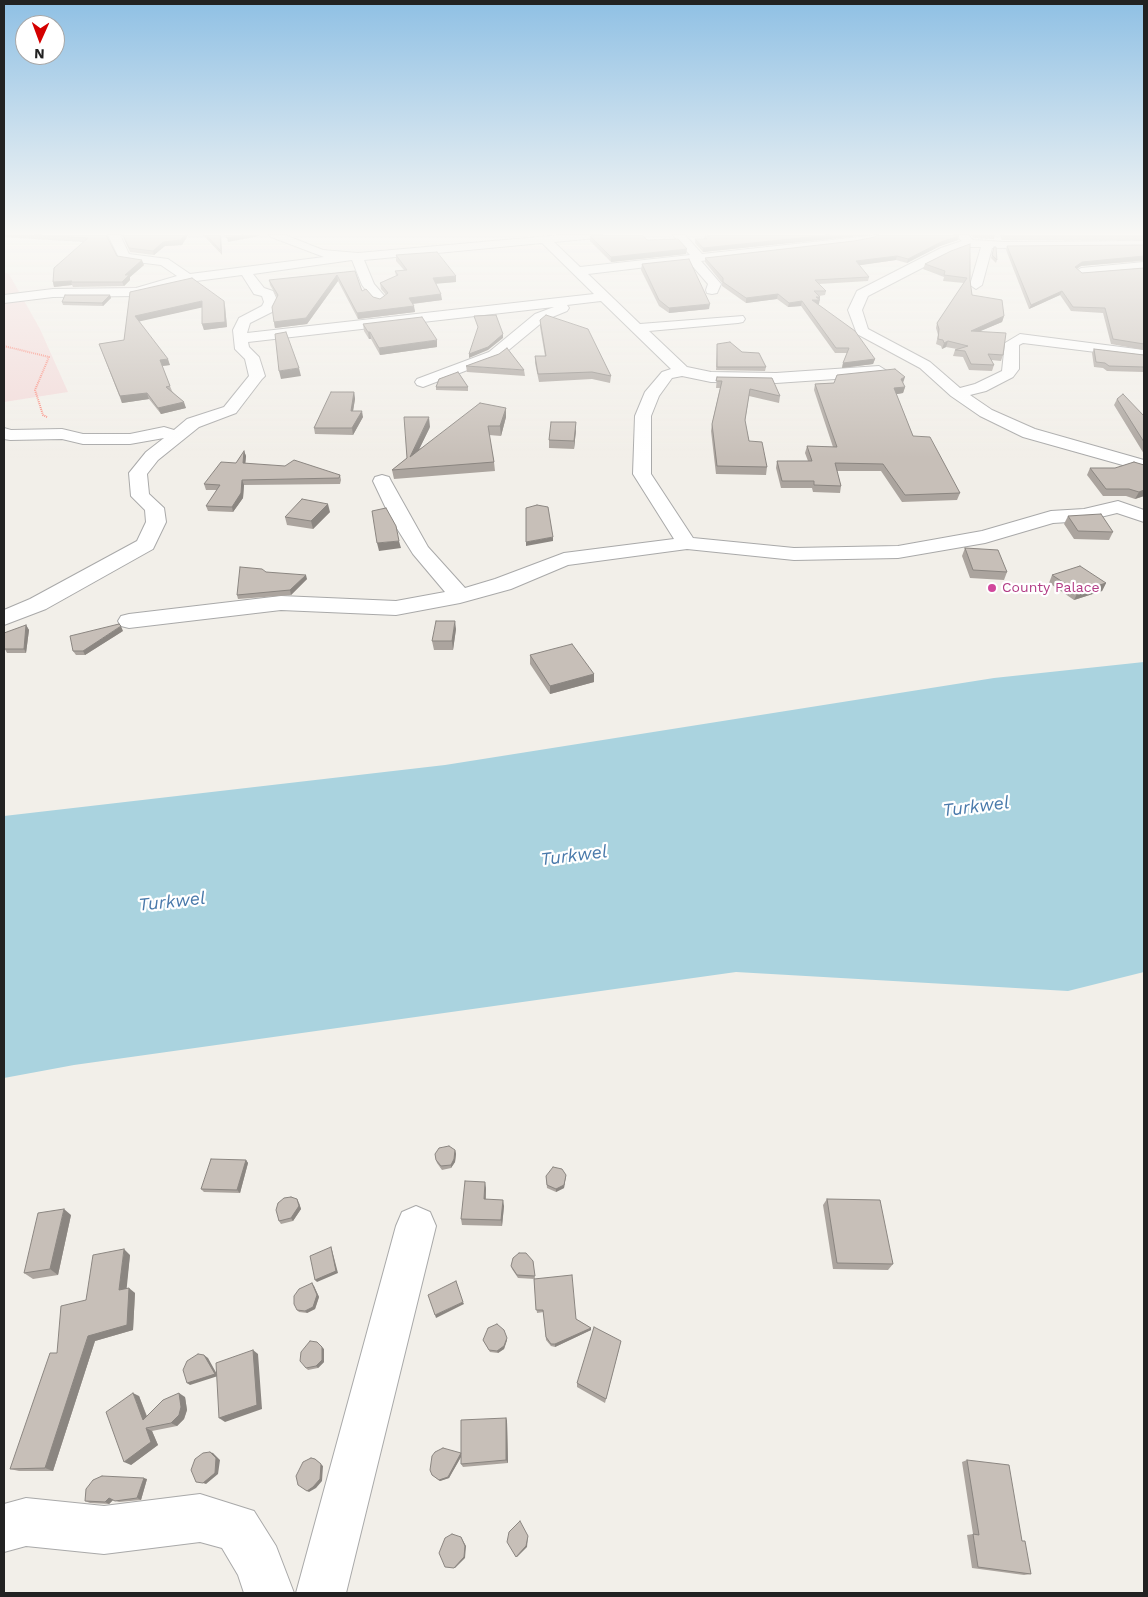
<!DOCTYPE html>
<html>
<head>
<meta charset="utf-8">
<style>
  body { margin:0 }
  #map { position:relative; width:1148px; height:1597px; overflow:hidden; background:#f2efe9; font-family:"Work Sans",sans-serif }
  canvas { display:block }
  .frame { position:absolute; inset:0; border:5px solid #222; pointer-events:none }
  .north { position:absolute; left:15px; top:15px; width:50px; height:50px; box-sizing:border-box; background:#fff; border:1px solid #a7a7a7; border-radius:50%; rotate:182deg; font-size:14px; font-weight:700; line-height:20px; text-align:center; color:#222 }
  .north::after { content:''; display:block; margin:auto; width:18px; height:22px; background:#d40000; clip-path:polygon(50% 0,100% 100%,50% 72%,0 100%) }
</style>
</head>
<body>
<div id="map">
<canvas width="1148" height="1597"></canvas>
<div class="frame"></div>
<div class="north">N</div>
</div>
<script>
const ctx = document.querySelector('canvas').getContext('2d');
ctx.lineJoin = 'round';
function paint(path, color) { ctx.fillStyle = color; ctx.fill(path, 'evenodd'); }
const toPath = rows => new Path2D(rows.map(r => 'M' + r).join(''));
function trace(path, color, width, dash) { ctx.strokeStyle = color; ctx.lineWidth = width; ctx.lineCap = dash ? 'butt' : 'round'; ctx.setLineDash(dash || []); ctx.stroke(path); }
function label(font, color, halo, rows, align = 'center') {
  ctx.font = font + ' "Work Sans",sans-serif'; ctx.lineWidth = 4.5; ctx.setLineDash([]); ctx.textBaseline = 'middle'; ctx.strokeStyle = halo; ctx.fillStyle = color; for (const [text, x, y, turn = 0] of rows) {
    ctx.save(); ctx.translate(x, y); ctx.rotate((+turn || 0) * Math.PI / 180); ctx.textAlign = isNaN(turn) ? turn : align; if (halo) ctx.strokeText(text, 0, 0); ctx.fillText(text, 0, 0); ctx.restore();
  }
}
paint(toPath([
  [4,272,9,274,40,329,68,392,4,402]
]), '#f2dad9');
paint(toPath([
  [1144,662,1144,972,1068,991,736,972,74,1065,4,1078,4,816,445,765,994,678]
]), '#aad3df');
const minor = toPath([
  [108,235,120,235,129,254,168,259,190,274,324,257,271,237,269,235,285,235,323,250,358,253,561,235,602,235,596,238,554,242,580,267,690,255,673,235,685,235,702,254,878,235,874,239,853,243,701,261,721,284,717,293,712,294,707,293,706,290,708,284,689,262,588,274,640,324,743,316,745,319,743,322,738,323,649,331,687,367,711,372,776,373,879,366,887,371,879,376,776,383,711,382,682,376,672,378,659,396,651,416,651,474,693,538,794,548,898,546,982,531,1051,511,1084,509,1118,501,1144,510,1144,522,1117,513,1084,521,1053,523,985,543,898,558,794,560,687,549,568,565,511,589,460,603,396,615,281,610,129,628,121,626,118,621,121,616,129,614,281,596,396,601,445,592,413,554,391,519,373,481,375,477,382,475,389,477,391,481,428,547,465,588,495,579,564,553,674,539,633,474,635,416,645,392,662,372,671,369,601,301,567,305,569,308,567,311,545,320,499,358,423,387,417,385,415,382,417,379,489,352,535,314,554,307,248,342,249,347,259,357,265,376,262,379,236,413,199,427,158,460,147,474,149,494,164,508,166,522,153,549,46,609,4,625,4,610,30,599,137,541,146,522,145,510,131,496,129,473,146,452,164,438,130,444,83,444,62,439,10,440,4,439,4,428,11,430,62,429,83,434,130,434,164,427,174,430,187,419,224,407,249,376,245,359,235,349,233,330,239,318,262,306,264,302,262,296,254,294,242,275,181,283,137,296,53,297,4,303,4,295,53,289,136,288,177,276,161,265,120,260,108,235],
  [542,243,594,294,247,333,250,323,272,312,278,302,273,291,264,288,253,274,352,260,362,285,375,302,380,303,387,299,374,284,364,260,542,243],
  [954,235,968,235,973,240,1004,242,1144,241,1144,247,992,248,982,285,976,289,970,285,981,247,970,247,949,254,868,296,862,310,868,329,930,362,960,388,975,384,1002,371,1005,343,1020,334,1144,350,1144,358,1023,343,1019,345,1019,369,1013,377,986,391,970,395,992,410,1035,429,1144,460,1144,471,1023,437,980,416,951,396,920,368,857,334,848,310,857,291,941,248,962,241,954,235],
  [1144,262,1144,270,1081,276,1075,272,1081,268,1144,262],
  [416,1206,430,1212,436,1226,346,1593,296,1593,396,1226,402,1212,416,1206],
  [200,1494,254,1511,276,1546,294,1593,244,1593,238,1575,222,1548,200,1542,104,1554,26,1546,4,1552,4,1504,26,1498,104,1506,200,1494]
]);
trace(minor, '#a9a9a9', 2);
trace(toPath([
  [4,346,8,347]
]), '#fa8072', 1, [1, 1]);
trace(toPath([
  [4,346,49,357,35,390,43,415,47,417]
]), '#fa8072', 2, [1, 1]);
paint(minor, '#fff');
paint(toPath([
  [4,235,107,235,117,256,144,265,130,277,130,280,124,286,73,287,72,285,54,287,53,282,83,242,4,237],
  [122,235,188,235,182,245,165,246,154,255,130,252],
  [203,235,221,235,222,255],
  [706,235,868,235,703,252,695,243,695,239,704,239,705,236,707,236],
  [970,235,995,235,994,239,974,238],
  [1000,235,1144,235,1144,240,1002,240],
  [590,236,647,240,686,254,611,262,590,241],
  [875,237,958,240,940,246,907,263,896,260,859,265,869,277,868,281,819,284,826,291,825,295,819,296,820,297,819,304,818,304,875,359,873,364,842,368,843,363,847,353,835,353,801,306,788,307,777,299,746,303,722,286,722,283,705,262,705,258,854,241],
  [1144,245,1144,261,1081,266,1077,269,1082,273,1144,268,1144,350,1111,344,1103,313,1071,311,1060,295,1029,309,1006,250,1007,246],
  [994,247,997,260,996,263,991,258],
  [951,251,970,280,972,295,1004,316,1002,322,980,331,1003,355,1001,361,991,360,994,365,992,371,969,370,963,357,953,356,955,350,957,349,946,347,942,349,941,346,936,344,938,335,936,328,937,323,964,283,943,281,944,277,923,269,925,264],
  [396,255,456,276,456,282,436,283,442,300,413,304,415,312,358,319,338,281,307,324,275,328,274,322,277,297,270,285,269,280,355,271,362,291,373,297,380,299,386,295,381,289,380,283,396,276,395,271,404,270,396,261],
  [642,264,709,309,669,313,659,306,641,270],
  [130,292,225,306,227,327,204,330,202,324,202,307,139,321,170,365,162,366,172,391,186,408,161,414,149,399,122,403,99,344,124,340],
  [110,295,111,298,103,306,63,305,62,302],
  [540,320,611,376,610,383,592,379,539,382,535,363,535,356,545,356,540,327],
  [363,324,437,347,380,355,371,339,369,339,364,331],
  [717,347,766,367,765,371,716,370],
  [1094,349,1144,355,1144,372,1107,371,1103,368,1094,367,1092,353],
  [466,366,524,370,525,376,467,372],
  [717,377,780,396,779,403,749,396,745,421,749,441,767,467,766,475,716,474,711,431,712,424,720,388,716,388],
  [834,383,903,383,905,387,903,393,896,394,913,436,960,493,957,500,902,502,881,471,837,471,841,486,840,493,813,492,812,488,781,488,776,468,777,461,808,461,805,453,807,446,833,447,814,390,815,384],
  [436,387,468,387,468,391,436,390],
  [354,392,355,399,353,411,363,417,353,435,315,434,314,428],
  [1117,399,1144,416,1144,454,1114,405],
  [506,408,506,417,501,436,489,435,494,462,495,471,394,479,392,470,407,458,430,427,419,449],
  [576,430,574,449,549,448,549,440],
  [244,451,246,456,245,463,340,475,341,480,340,484,244,485,243,498,233,512,208,511,206,506,217,490,206,490,204,484,236,463],
  [1144,465,1144,496,1135,499,1126,496,1103,496,1087,475,1090,468,1115,468],
  [330,512,313,529,287,525,285,517],
  [1068,516,1113,532,1109,540,1074,539,1064,524],
  [965,548,1007,572,1004,580,970,578,962,556],
  [266,572,307,579,291,595,238,599,237,595],
  [1052,575,1106,583,1102,591,1074,600,1049,583],
  [26,625,29,630,26,653,7,653,4,647],
  [456,629,453,650,434,650,432,641],
  [123,631,85,655,76,655,73,651],
  [530,655,594,674,594,682,550,694,530,664],
  [455,1150,456,1154,455,1162,451,1168,442,1170,437,1163,436,1160],
  [246,1160,248,1163,240,1193,204,1192,201,1189],
  [566,1175,564,1188,556,1192,547,1188,546,1176],
  [486,1188,486,1199,504,1206,502,1226,462,1225,461,1219],
  [827,1199,893,1264,888,1270,833,1269,823,1205],
  [299,1203,301,1209,293,1221,281,1224,279,1221],
  [71,1215,58,1275,33,1279,24,1273],
  [130,1255,126,1288,135,1293,133,1330,95,1341,53,1471,19,1471,10,1469,57,1353,86,1300],
  [533,1261,535,1279,518,1278,512,1269,511,1266],
  [534,1279,576,1319,591,1328,591,1330,555,1347,551,1346,546,1340,544,1312,537,1313],
  [314,1286,319,1297,315,1309,307,1313,299,1312,297,1310],
  [483,1340,507,1340,504,1349,498,1353,490,1352],
  [621,1341,605,1403,577,1387,577,1383],
  [324,1349,324,1362,318,1368,308,1370,306,1368],
  [139,1396,147,1416,185,1397,187,1410,184,1419,177,1426,152,1431,158,1445,131,1465],
  [506,1418,507,1421,508,1463,463,1467,461,1464,461,1457,449,1478,440,1481,432,1475],
  [967,1460,1022,1541,1031,1574,1024,1575,972,1568,967,1535,973,1534,962,1462],
  [147,1479,141,1500,119,1502,113,1500,109,1504,90,1503,85,1501]
]), '#aba49e');
paint(toPath([
  [184,235,188,235,182,245,165,246,154,255,153,251,163,242],
  [220,235,221,235,222,255,221,251],
  [244,235,259,235,259,236,228,242,227,238],
  [829,235,868,235,703,252,703,248],
  [959,236,958,240,940,246,907,263,908,259,941,242],
  [687,249,686,254,611,262,611,257],
  [897,256,896,260,855,266,856,261],
  [1144,256,1144,260,1081,266,1073,271,1075,267,1082,262],
  [142,260,144,265,130,277,130,280,124,286,122,282,125,275],
  [337,275,338,281,307,324,275,328,274,322],
  [456,276,456,282,434,284,433,278],
  [72,281,71,282,72,285,54,287,53,282],
  [1062,291,1060,295,1029,309,1031,305],
  [441,294,442,300,410,304,409,298],
  [778,294,777,299,746,303,746,298],
  [110,295,111,298,103,306,102,303],
  [816,297,820,297,819,304,811,305,812,300],
  [202,301,204,307,137,322,135,316],
  [224,301,225,306,227,327,204,330,202,324],
  [802,301,801,306,788,307,789,303],
  [710,304,709,309,669,313,669,308],
  [414,306,415,312,358,319,357,313],
  [1004,316,1002,322,969,336,971,331],
  [368,332,370,332,371,339,369,339],
  [503,334,503,338,488,350,469,358,469,354],
  [437,340,437,347,380,355,379,348],
  [948,341,946,347,942,349,944,343],
  [168,359,170,365,162,366,160,360],
  [875,359,873,364,842,368,843,363],
  [299,368,301,376,281,379,279,371],
  [905,377,903,383,899,386,901,379],
  [905,387,903,393,892,395,894,388],
  [354,392,355,399,352,417,351,411],
  [147,393,149,399,122,403,120,396],
  [184,402,186,408,161,414,158,408],
  [506,408,506,417,501,436,500,426],
  [362,411,363,417,353,435,352,428],
  [429,417,430,427,411,466,410,457],
  [576,422,576,430,574,449,574,441],
  [244,451,246,456,245,468,243,463],
  [242,480,244,485,243,498,233,512,232,507],
  [1144,490,1144,496,1135,499,1139,492],
  [328,504,330,512,313,529,311,521],
  [553,537,553,541,526,546,526,542],
  [399,541,401,548,379,551,377,543],
  [306,575,307,579,291,595,290,590],
  [1106,583,1102,591,1074,600,1078,592],
  [455,621,456,629,453,650,452,641],
  [26,625,29,630,26,653,24,649],
  [121,626,123,631,85,655,83,651],
  [594,674,594,682,550,694,550,686],
  [455,1150,456,1154,455,1162,451,1168,451,1165],
  [246,1160,248,1163,240,1193,237,1190],
  [566,1175,564,1188,556,1192,556,1189],
  [485,1182,486,1188,485,1206,484,1199],
  [297,1199,299,1203,301,1209,293,1221,291,1218],
  [503,1200,504,1206,502,1226,501,1220],
  [64,1209,71,1215,58,1275,50,1269],
  [331,1247,332,1250,338,1273,317,1282,315,1280],
  [124,1249,130,1255,126,1295,119,1290],
  [312,1283,314,1286,319,1297,315,1309,307,1313,305,1311],
  [129,1288,135,1293,133,1330,95,1341,53,1471,45,1468,88,1336],
  [463,1302,464,1304,436,1318,435,1315],
  [591,1328,591,1330,555,1347,555,1344],
  [507,1338,507,1340,504,1349,498,1353,497,1351],
  [322,1347,324,1349,324,1362,318,1368,316,1366],
  [253,1350,258,1354,262,1409,225,1422,219,1418],
  [204,1355,208,1358,218,1376,190,1385,187,1383],
  [133,1393,139,1396,149,1423,143,1420],
  [179,1393,185,1397,187,1410,184,1419,177,1426,171,1423],
  [506,1418,507,1421,508,1463,506,1460],
  [146,1428,152,1431,158,1445,131,1465,124,1462],
  [210,1452,213,1453,220,1460,218,1474,206,1484,203,1483],
  [461,1453,462,1455,449,1478,440,1481,439,1480],
  [315,1459,323,1466,322,1481,316,1488,309,1492,307,1491],
  [144,1478,147,1479,141,1500,137,1498],
  [109,1498,114,1499,109,1504,105,1502],
  [528,1536,527,1547,517,1557,516,1557],
  [461,1537,466,1546,465,1558,455,1568,454,1568]
]), '#8b8681');
const building = toPath([
  [34,235,106,235,117,256,142,260,125,275,129,275,122,282,71,282,72,281,53,282,54,268,88,238,34,235],
  [123,235,184,235,181,240,163,242,153,251,129,248,123,235],
  [206,235,220,235,221,251,206,235],
  [225,235,244,235,227,238,225,235],
  [602,235,642,235,647,240,678,239,687,249,611,257,590,236,602,235],
  [710,235,829,235,703,248,695,239,707,239,705,236,711,236,710,235],
  [877,235,957,235,959,236,941,242,908,259,897,256,856,261,869,277,815,280,826,291,814,291,820,297,816,297,820,300,812,300,855,331,875,359,843,363,849,348,836,348,802,301,789,303,778,294,746,298,723,282,723,278,705,258,854,241,875,237,877,235],
  [1003,235,1144,235,1144,236,1003,236,1003,235],
  [970,244,970,280,972,295,1002,300,1004,316,971,331,1006,333,1003,355,988,354,994,365,971,364,965,351,955,350,968,346,948,341,944,343,943,340,938,339,939,329,937,323,967,278,944,275,945,271,925,264,951,251,970,244],
  [1144,245,1144,256,1082,262,1075,267,1082,273,1144,268,1144,344,1113,339,1105,308,1073,307,1062,291,1031,305,1007,246,1144,245],
  [994,247,996,247,997,260,992,255,994,247],
  [437,252,456,276,433,278,441,294,409,298,414,306,357,313,337,275,306,318,274,322,272,307,278,295,269,280,355,271,362,291,366,289,373,297,380,299,388,293,380,283,398,275,395,271,407,270,396,255,437,252],
  [689,259,710,304,669,308,659,300,642,264,689,259],
  [192,278,224,301,225,322,202,324,202,301,135,316,168,359,160,360,170,386,166,387,184,402,158,408,147,393,120,396,99,344,124,340,130,292,192,278],
  [65,295,110,295,102,303,62,302,65,295],
  [496,315,503,334,488,347,469,354,478,327,474,316,496,315],
  [546,315,588,329,611,376,592,372,538,374,535,356,546,356,540,320,546,315],
  [422,317,437,340,379,348,370,332,368,332,363,324,422,317],
  [286,332,299,368,279,371,275,334,286,332],
  [730,342,742,352,759,353,766,367,717,367,717,344,730,342],
  [507,348,524,370,466,366,499,354,507,348],
  [1094,349,1144,355,1144,367,1109,366,1105,363,1096,362,1094,349],
  [895,369,905,377,901,379,905,387,894,388,913,436,930,437,960,493,905,495,883,464,835,463,841,486,814,485,814,481,782,481,777,461,812,461,807,446,837,447,815,384,834,383,837,375,895,369],
  [458,372,468,387,436,387,439,379,458,372],
  [717,377,772,378,780,396,750,389,745,420,749,441,762,442,767,467,717,466,712,424,722,381,716,381,717,377],
  [331,392,354,392,351,411,362,411,352,428,314,428,331,392],
  [1123,394,1144,416,1144,442,1117,399,1123,394],
  [480,403,506,408,500,426,488,426,494,462,392,470,407,458,404,417,429,417,410,457,480,403],
  [551,422,576,422,574,441,549,440,551,422],
  [244,451,243,463,285,466,294,460,340,475,339,478,242,480,241,493,232,507,206,506,220,485,204,484,221,462,236,463,244,451],
  [1134,462,1144,465,1144,490,1139,492,1129,489,1106,489,1090,468,1115,468,1134,462],
  [302,499,328,504,311,521,285,517,302,499],
  [537,505,548,507,553,537,526,542,526,508,537,505],
  [386,508,396,526,399,541,377,543,372,511,386,508],
  [1101,514,1113,532,1078,531,1068,516,1101,514],
  [965,548,998,550,1007,572,973,570,965,548],
  [1080,566,1106,583,1078,592,1052,575,1080,566],
  [240,567,262,569,266,572,306,575,290,590,237,595,240,567],
  [436,621,455,621,452,641,432,641,436,621],
  [119,624,121,626,83,651,73,651,70,636,119,624],
  [26,625,24,649,4,649,4,633,26,625],
  [572,644,594,674,550,686,530,655,572,644],
  [449,1146,455,1150,454,1159,451,1165,441,1166,436,1160,435,1154,439,1148,449,1146],
  [211,1159,246,1160,237,1190,201,1189,211,1159],
  [553,1167,562,1169,566,1175,564,1185,556,1189,547,1185,546,1176,553,1167],
  [465,1181,485,1182,484,1199,503,1200,501,1220,461,1219,465,1181],
  [291,1197,297,1199,299,1206,291,1218,279,1221,276,1210,278,1203,284,1198,291,1197],
  [827,1199,880,1200,893,1264,837,1263,827,1199],
  [64,1209,50,1269,24,1273,38,1213,64,1209],
  [331,1247,336,1271,315,1280,310,1256,331,1247],
  [124,1249,119,1290,129,1288,127,1325,88,1336,45,1468,10,1469,50,1353,57,1353,61,1306,86,1300,93,1255,124,1249],
  [519,1253,526,1253,533,1261,535,1276,517,1275,511,1266,513,1258,519,1253],
  [572,1275,576,1319,591,1328,555,1344,551,1344,546,1337,543,1310,536,1310,534,1279,572,1275],
  [456,1281,463,1302,435,1315,428,1295,456,1281],
  [312,1283,317,1295,313,1307,305,1311,297,1310,294,1304,294,1296,299,1289,312,1283],
  [497,1324,504,1330,507,1338,504,1346,497,1351,489,1350,483,1340,488,1328,497,1324],
  [594,1327,621,1341,606,1399,577,1383,594,1327],
  [310,1341,317,1342,322,1347,322,1360,316,1366,306,1368,300,1361,301,1352,310,1341],
  [253,1350,257,1405,219,1418,216,1363,253,1350],
  [198,1354,204,1355,215,1374,187,1383,183,1370,187,1361,198,1354],
  [133,1393,143,1420,163,1400,179,1393,181,1407,179,1415,171,1423,146,1428,151,1442,124,1462,106,1412,133,1393],
  [506,1418,506,1460,461,1464,461,1420,506,1418],
  [443,1448,461,1453,448,1477,439,1480,432,1475,430,1470,432,1456,435,1452,443,1448],
  [210,1452,216,1458,215,1473,203,1483,196,1482,191,1470,195,1459,203,1453,210,1452],
  [311,1458,315,1459,321,1464,320,1479,313,1487,307,1491,298,1485,296,1476,303,1462,311,1458],
  [967,1460,1009,1465,1022,1541,1025,1541,1031,1574,978,1567,973,1534,979,1535,967,1460],
  [102,1476,144,1478,137,1498,115,1501,109,1498,105,1502,85,1501,86,1489,93,1480,102,1476],
  [520,1521,528,1536,526,1546,516,1557,507,1542,509,1532,520,1521],
  [452,1534,461,1537,465,1546,464,1557,454,1568,445,1567,439,1553,445,1538,452,1534]
]);
paint(building, '#c7bfb8');
trace(building, '#8b8681', 1);
const sky = ctx.createLinearGradient(0, 0, 0, 458);
sky.addColorStop(0, '#8fc0e4');
sky.addColorStop(0.51, '#f9f8f5');
sky.addColorStop(1, '#f9f8f500');
ctx.fillStyle = sky;
ctx.fillRect(0, 0, 1148, 458);
for (const [x, y, r, color] of [
  [992,588,5,"#d1479c"]
]) { const dot = new Path2D(); dot.arc(x, y, r, 0, 2 * Math.PI); ctx.fillStyle = color; ctx.fill(dot); trace(dot, '#fff', 2); }
label('14px', '#b23c85', '#fff', [
  ["County Palace",1002,588]
], 'left');
label('italic 18px', '#4a7aab', '#fff', [
  ["Turkwel",976,807,-7],
  ["Turkwel",574,856,-7],
  ["Turkwel",172,902,-6]
]);
</script>
</body>
</html>
